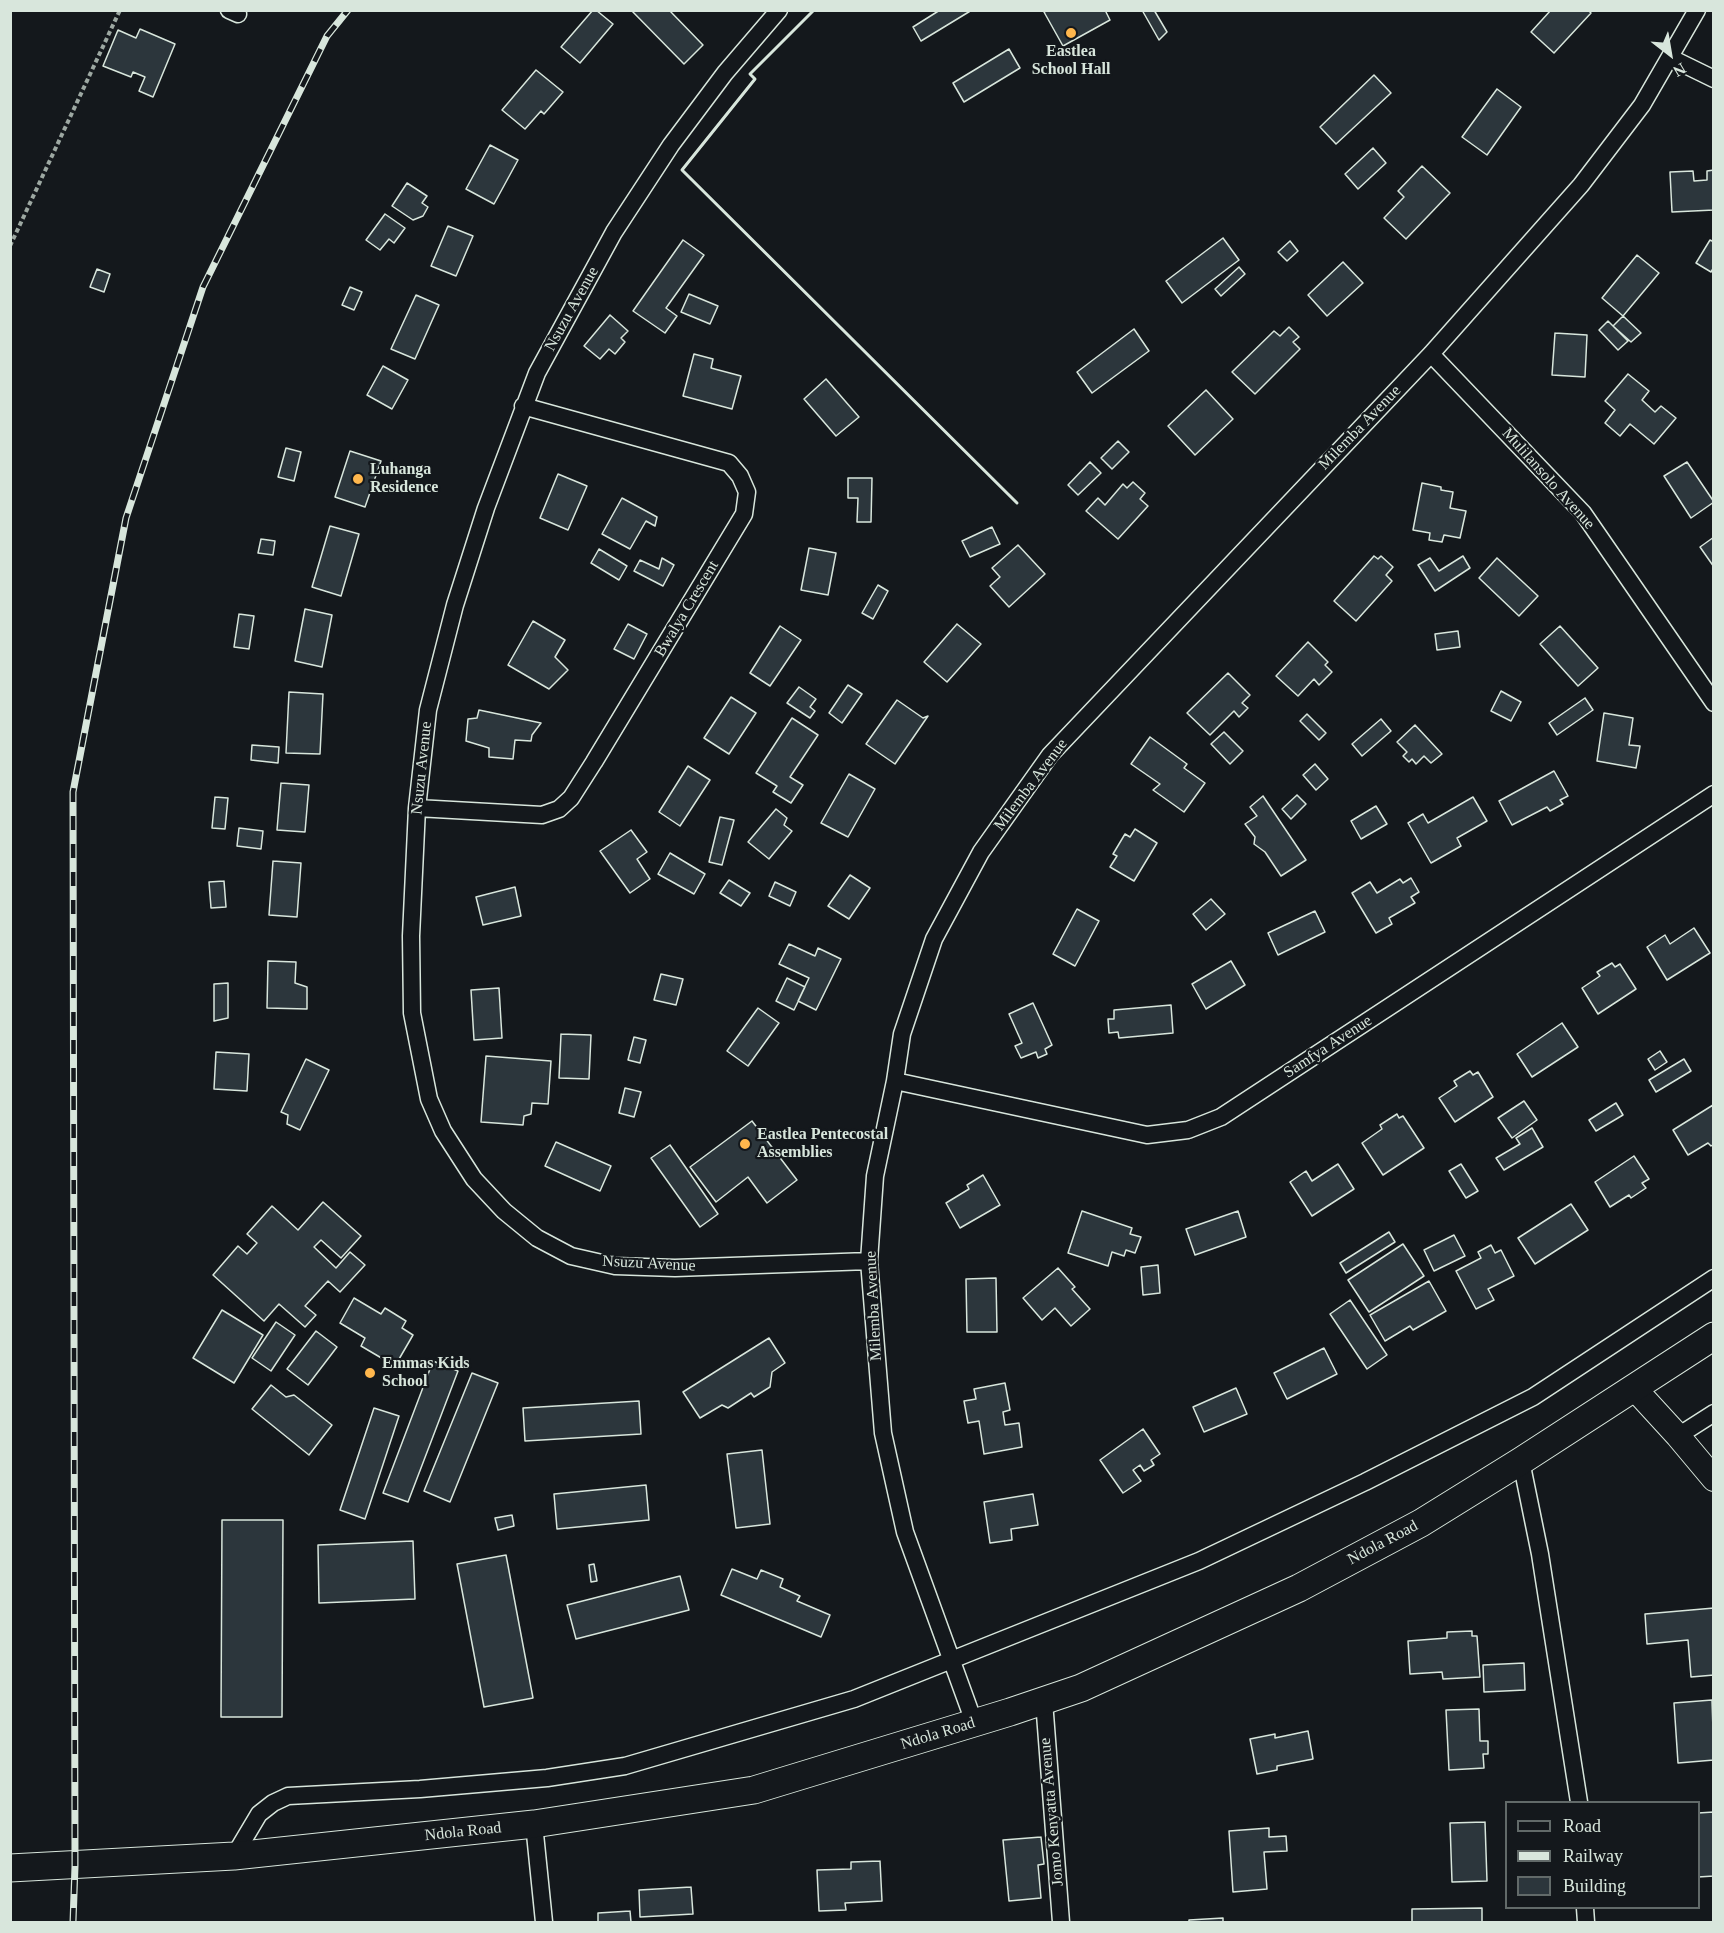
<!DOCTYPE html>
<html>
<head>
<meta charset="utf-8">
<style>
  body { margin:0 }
  #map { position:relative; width:1724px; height:1933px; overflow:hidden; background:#14181c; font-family:"Times New Roman",serif }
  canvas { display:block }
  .frame { position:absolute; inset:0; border:12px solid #d8e6dc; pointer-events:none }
  .legend { position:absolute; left:1505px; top:1801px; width:195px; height:108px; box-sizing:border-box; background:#14181c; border:2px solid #626a69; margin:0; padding:8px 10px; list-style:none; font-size:18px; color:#d8e6dc }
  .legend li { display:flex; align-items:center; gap:12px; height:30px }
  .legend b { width:30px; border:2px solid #626a69 }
  .north { position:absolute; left:1640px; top:24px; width:60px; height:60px; -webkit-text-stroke:4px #14181c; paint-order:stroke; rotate:149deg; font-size:16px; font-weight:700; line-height:24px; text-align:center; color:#d8e6dc }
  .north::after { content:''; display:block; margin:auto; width:21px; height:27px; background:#d8e6dc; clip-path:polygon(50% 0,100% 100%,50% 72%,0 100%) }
</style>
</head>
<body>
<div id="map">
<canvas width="1724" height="1933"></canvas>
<div class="frame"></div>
<ul class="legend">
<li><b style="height:8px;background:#14181c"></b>Road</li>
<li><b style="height:8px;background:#d8e6dc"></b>Railway</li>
<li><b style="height:16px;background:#2c363c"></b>Building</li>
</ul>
<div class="north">N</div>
</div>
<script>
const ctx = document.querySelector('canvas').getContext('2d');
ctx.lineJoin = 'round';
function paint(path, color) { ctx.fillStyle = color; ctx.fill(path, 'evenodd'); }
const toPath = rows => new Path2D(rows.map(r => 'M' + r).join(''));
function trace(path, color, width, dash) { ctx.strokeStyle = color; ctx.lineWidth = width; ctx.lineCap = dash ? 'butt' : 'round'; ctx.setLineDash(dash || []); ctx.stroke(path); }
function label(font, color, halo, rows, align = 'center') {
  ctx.font = font + ' "Times New Roman",serif'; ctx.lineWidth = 4.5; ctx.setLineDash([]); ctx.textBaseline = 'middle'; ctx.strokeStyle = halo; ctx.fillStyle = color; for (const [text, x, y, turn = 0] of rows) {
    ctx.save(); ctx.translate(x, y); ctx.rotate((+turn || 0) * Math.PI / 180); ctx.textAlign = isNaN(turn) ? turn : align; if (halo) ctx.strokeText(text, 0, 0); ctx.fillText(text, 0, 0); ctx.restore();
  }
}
const building = toPath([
  [593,10,596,10,613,24,580,63,561,47,593,10],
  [631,10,669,10,703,45,684,64,631,10],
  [940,10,972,10,921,41,913,27,940,10],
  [1048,10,1105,10,1110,20,1063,46,1044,12,1048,10],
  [1142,10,1154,10,1167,32,1159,40,1142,10],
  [1551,10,1588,10,1591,13,1554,53,1531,32,1551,10],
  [140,29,175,44,153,97,139,91,145,77,133,72,131,77,103,66,118,30,136,38,140,29],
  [1009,49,1020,68,964,102,953,83,1009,49],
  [536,70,563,92,544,114,541,111,525,129,502,110,536,70],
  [1374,75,1391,93,1336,144,1320,127,1374,75],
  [1497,89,1521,107,1487,155,1462,137,1497,89],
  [490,145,518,160,494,204,466,189,490,145],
  [1373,148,1386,163,1358,189,1345,174,1373,148],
  [1422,166,1450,193,1406,239,1384,218,1404,197,1398,191,1422,166],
  [1714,170,1714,210,1672,212,1670,172,1693,171,1694,181,1707,180,1707,171,1714,170],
  [407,183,427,196,422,203,428,207,423,216,413,220,392,206,407,183],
  [385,214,405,228,394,243,389,239,380,250,366,240,385,214],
  [448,226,473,236,456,276,431,266,448,226],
  [1223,238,1239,260,1182,303,1166,281,1223,238],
  [683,240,704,255,666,308,677,316,665,333,633,311,683,240],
  [1710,240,1714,242,1714,267,1711,272,1696,263,1710,240],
  [1290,241,1298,251,1287,261,1278,252,1290,241],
  [1637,255,1659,273,1623,316,1602,298,1637,255],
  [1343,262,1363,283,1327,316,1308,295,1343,262],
  [1239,267,1245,274,1221,296,1215,289,1239,267],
  [97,269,110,274,104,292,90,287,97,269],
  [350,287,362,292,354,310,342,305,350,287],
  [689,294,718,306,710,324,681,312,689,294],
  [416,295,439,305,415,359,391,349,416,295],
  [610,315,628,331,621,338,625,342,615,354,609,349,600,359,584,346,610,315],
  [1623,316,1641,333,1631,342,1613,326,1623,316],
  [1608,321,1628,341,1618,350,1599,330,1608,321],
  [1289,327,1299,337,1293,342,1300,349,1255,394,1232,372,1274,331,1280,336,1289,327],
  [1134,329,1149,351,1092,393,1077,372,1134,329],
  [1555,333,1587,335,1585,377,1552,375,1555,333],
  [694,354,713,359,711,368,741,376,732,409,683,396,694,354],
  [383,366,408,380,392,409,367,395,383,366],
  [1628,374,1649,391,1642,400,1655,412,1661,406,1676,418,1654,444,1630,424,1620,436,1605,423,1615,410,1605,401,1628,374],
  [826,379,859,417,836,436,804,399,826,379],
  [1206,390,1233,419,1195,455,1168,426,1206,390],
  [1118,441,1129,452,1112,469,1101,458,1118,441],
  [286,448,301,452,294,481,278,477,286,448],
  [350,451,381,461,365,507,335,497,350,451],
  [1090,462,1101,473,1078,495,1068,485,1090,462],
  [1687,462,1714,502,1691,518,1664,476,1687,462],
  [558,474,587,486,568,530,540,518,558,474],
  [848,478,872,478,871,522,857,522,858,498,848,498,848,478],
  [1133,482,1145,493,1140,499,1148,506,1118,539,1086,511,1098,498,1105,505,1123,484,1127,488,1133,482],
  [1422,483,1441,487,1441,490,1453,492,1450,508,1466,511,1460,538,1444,535,1442,542,1429,540,1430,533,1413,530,1422,483],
  [622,498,657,517,655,526,646,521,630,549,602,534,622,498],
  [330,526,359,534,341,596,312,587,330,526],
  [992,527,1000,544,970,557,962,541,992,527],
  [1714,537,1714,567,1700,547,1714,537],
  [261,539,275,541,273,555,258,553,261,539],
  [1018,545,1045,574,1009,607,990,586,1000,577,992,568,1018,545],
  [809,548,836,553,828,595,801,590,809,548],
  [599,549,627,566,619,580,591,563,599,549],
  [1374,556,1378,559,1381,556,1393,567,1386,575,1392,581,1356,621,1334,601,1374,556],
  [1463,556,1470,568,1435,591,1418,565,1430,558,1439,571,1463,556],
  [662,558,674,565,663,586,634,571,640,560,659,569,662,558],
  [1497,558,1538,596,1519,616,1479,578,1497,558],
  [878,585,888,591,873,619,862,613,878,585],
  [305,609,332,615,322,667,295,661,305,609],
  [239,614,254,616,249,649,234,647,239,614],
  [533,621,565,640,555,657,568,670,549,689,508,665,533,621],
  [628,624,647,634,634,659,614,649,628,624],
  [957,624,981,644,947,682,924,662,957,624],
  [780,626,801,640,770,686,750,673,780,626],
  [1560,626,1598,668,1578,686,1540,644,1560,626],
  [1458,631,1460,647,1437,650,1435,634,1458,631],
  [1308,642,1328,662,1325,665,1332,672,1319,685,1314,679,1298,696,1276,676,1308,642],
  [1228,673,1250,695,1242,703,1248,708,1239,717,1234,711,1210,735,1187,713,1228,673],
  [848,685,862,694,842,723,829,713,848,685],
  [799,687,816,699,810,707,815,711,810,718,787,703,799,687],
  [1501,691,1521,702,1511,721,1491,711,1501,691],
  [289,692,323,694,320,754,286,753,289,692],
  [731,697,756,713,729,754,704,738,731,697],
  [1585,698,1593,710,1557,735,1549,723,1585,698],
  [897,700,923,718,928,716,895,764,866,744,897,700],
  [479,710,541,723,532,735,531,741,515,740,513,759,489,757,489,748,466,741,468,719,477,718,479,710],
  [1604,713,1633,718,1629,745,1640,746,1636,768,1597,761,1604,713],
  [1307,714,1326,733,1319,740,1300,721,1307,714],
  [792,718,818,735,790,777,803,785,791,803,773,792,777,786,756,773,792,718],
  [1381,719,1391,731,1362,756,1352,744,1381,719],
  [1415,725,1442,754,1431,763,1424,756,1416,764,1412,759,1409,762,1403,756,1407,752,1397,742,1415,725],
  [1224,732,1243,751,1230,764,1211,744,1224,732],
  [1150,737,1187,764,1184,768,1205,783,1184,812,1153,790,1160,784,1131,764,1150,737],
  [252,745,279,747,278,763,251,760,252,745],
  [1315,764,1328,779,1316,790,1303,775,1315,764],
  [688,766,710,780,680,826,659,812,688,766],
  [1554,771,1568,796,1560,800,1563,804,1550,811,1547,807,1512,825,1499,801,1554,771],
  [849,774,875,789,848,837,821,823,849,774],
  [281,783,309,785,305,832,277,830,281,783],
  [1297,795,1306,804,1291,819,1282,809,1297,795],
  [1263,796,1306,860,1281,876,1265,852,1254,844,1255,837,1245,824,1257,816,1250,807,1263,796],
  [215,797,228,798,225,829,212,828,215,797],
  [1473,797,1487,821,1457,838,1461,846,1431,863,1408,823,1423,814,1428,823,1473,797],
  [1376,806,1387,824,1361,839,1351,821,1376,806],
  [776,809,787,818,784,825,792,831,769,859,748,842,776,809],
  [720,817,734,820,722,865,709,862,720,817],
  [239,828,263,831,261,849,237,846,239,828],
  [1135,829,1157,843,1134,881,1110,867,1117,856,1113,854,1125,834,1130,837,1135,829],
  [631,830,647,852,637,859,650,879,630,893,600,851,631,830],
  [670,853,705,874,694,894,658,874,670,853],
  [273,861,301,863,297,917,269,915,273,861],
  [850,875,870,888,849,919,828,906,850,875],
  [1411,878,1419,892,1411,897,1415,903,1389,918,1392,924,1376,933,1352,893,1370,882,1377,893,1400,879,1403,883,1411,878],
  [729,880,750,893,741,906,720,893,729,880],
  [224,881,226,907,211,908,209,882,224,881],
  [775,882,796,892,790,906,769,896,775,882],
  [515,887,521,916,483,925,476,897,515,887],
  [1211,899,1225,914,1206,930,1193,914,1211,899],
  [1077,909,1099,921,1075,966,1053,954,1077,909],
  [1315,911,1325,932,1278,955,1268,933,1315,911],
  [1694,928,1710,953,1667,980,1647,947,1665,935,1670,944,1694,928],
  [789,944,815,956,818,948,841,959,816,1010,798,1001,809,978,779,964,789,944],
  [268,961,296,962,295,983,307,987,307,1009,267,1008,268,961],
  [1231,961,1245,985,1206,1009,1192,984,1231,961],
  [1612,963,1615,967,1620,964,1636,989,1598,1014,1582,988,1600,976,1597,972,1612,963],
  [661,974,683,979,676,1005,654,1000,661,974],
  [787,978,805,987,794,1010,776,1001,787,978],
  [228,983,228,1018,214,1021,214,984,228,983],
  [499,988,502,1038,474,1040,471,990,499,988],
  [1033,1003,1052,1045,1045,1049,1047,1054,1038,1058,1036,1052,1021,1058,1015,1046,1022,1043,1009,1014,1033,1003],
  [1171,1005,1173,1033,1119,1038,1118,1032,1109,1033,1108,1019,1114,1019,1114,1010,1171,1005],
  [758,1008,779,1023,748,1066,727,1051,758,1008],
  [1562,1023,1578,1047,1532,1077,1517,1054,1562,1023],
  [561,1034,591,1035,589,1079,559,1078,561,1034],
  [634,1037,646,1040,640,1063,628,1060,634,1037],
  [1660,1051,1667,1062,1655,1070,1648,1059,1660,1051],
  [216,1052,249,1054,247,1091,214,1089,216,1052],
  [486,1056,551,1061,548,1104,532,1103,531,1114,524,1116,523,1125,481,1122,486,1056],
  [306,1059,329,1070,300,1130,287,1124,288,1115,281,1112,306,1059],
  [1684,1059,1691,1071,1656,1092,1649,1080,1684,1059],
  [1470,1071,1473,1075,1478,1072,1493,1097,1455,1122,1439,1098,1457,1086,1454,1081,1470,1071],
  [625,1088,641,1092,634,1117,619,1113,625,1088],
  [1524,1101,1537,1120,1512,1138,1498,1118,1524,1101],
  [1616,1103,1623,1115,1596,1131,1589,1120,1616,1103],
  [1713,1105,1714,1144,1711,1146,1708,1143,1688,1155,1673,1130,1713,1105],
  [1397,1114,1399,1118,1403,1116,1424,1148,1383,1175,1362,1143,1382,1129,1380,1125,1397,1114],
  [752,1121,797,1180,767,1203,748,1177,716,1202,690,1167,752,1121],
  [1532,1128,1543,1147,1504,1170,1496,1158,1520,1144,1516,1138,1532,1128],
  [556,1142,611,1166,600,1191,545,1166,556,1142],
  [670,1145,718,1214,700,1227,651,1158,670,1145],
  [1634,1156,1649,1179,1642,1183,1646,1188,1631,1198,1629,1195,1610,1207,1595,1182,1634,1156],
  [1338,1164,1354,1189,1312,1216,1290,1182,1306,1171,1312,1181,1338,1164],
  [1461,1164,1478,1191,1466,1198,1449,1171,1461,1164],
  [983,1175,1000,1205,960,1228,946,1203,969,1189,967,1185,983,1175],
  [323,1202,361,1236,341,1258,321,1240,314,1247,336,1268,350,1252,365,1265,340,1292,328,1281,305,1306,316,1315,305,1327,279,1304,264,1321,213,1275,238,1246,247,1254,257,1243,247,1234,272,1206,298,1230,323,1202],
  [1571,1204,1588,1230,1535,1264,1518,1238,1571,1204],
  [1082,1211,1132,1228,1130,1234,1141,1237,1135,1253,1126,1250,1124,1256,1112,1252,1108,1266,1068,1253,1082,1211],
  [1238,1211,1246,1237,1195,1255,1186,1229,1238,1211],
  [1389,1232,1395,1242,1346,1273,1340,1263,1389,1232],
  [1454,1235,1465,1256,1434,1271,1424,1250,1454,1235],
  [1403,1244,1424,1276,1369,1312,1348,1280,1403,1244],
  [1491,1245,1495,1253,1501,1250,1514,1276,1488,1289,1494,1300,1476,1309,1456,1271,1481,1258,1478,1252,1491,1245],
  [1158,1265,1160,1293,1143,1295,1141,1267,1158,1265],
  [1058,1268,1075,1287,1072,1289,1090,1309,1071,1326,1055,1308,1042,1320,1023,1298,1058,1268],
  [996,1278,997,1332,967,1332,966,1279,996,1278],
  [1429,1281,1446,1311,1413,1330,1410,1326,1385,1341,1370,1315,1429,1281],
  [354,1298,381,1314,385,1308,406,1321,402,1328,413,1335,395,1366,361,1346,365,1338,340,1323,354,1298],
  [1350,1300,1387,1355,1367,1369,1330,1314,1350,1300],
  [222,1310,263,1335,234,1383,193,1358,222,1310],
  [276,1322,295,1335,271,1371,252,1358,276,1322],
  [316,1331,337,1347,308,1385,287,1369,316,1331],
  [769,1338,785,1363,772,1372,770,1387,754,1397,751,1393,728,1408,722,1405,700,1418,683,1392,769,1338],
  [1324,1348,1337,1374,1287,1399,1274,1373,1324,1348],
  [433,1361,458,1371,408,1502,383,1493,433,1361],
  [472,1373,498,1383,450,1502,424,1491,472,1373],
  [1005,1383,1010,1410,1003,1412,1005,1425,1019,1423,1022,1447,984,1454,979,1421,968,1423,964,1401,976,1399,974,1389,1005,1383],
  [271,1385,286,1397,294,1395,332,1425,309,1455,252,1409,271,1385],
  [1236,1388,1247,1414,1204,1432,1193,1407,1236,1388],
  [639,1401,641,1434,525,1441,523,1408,639,1401],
  [374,1408,399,1416,365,1519,340,1510,374,1408],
  [1143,1429,1160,1454,1151,1460,1154,1465,1144,1471,1140,1465,1133,1470,1141,1481,1123,1493,1100,1460,1143,1429],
  [762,1450,770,1524,736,1528,727,1454,762,1450],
  [646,1485,649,1520,557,1529,554,1494,646,1485],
  [1033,1494,1038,1525,1011,1529,1012,1540,990,1543,984,1502,1033,1494],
  [512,1515,514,1526,498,1530,495,1518,512,1515],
  [222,1520,283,1520,282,1717,221,1717,222,1520],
  [413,1541,415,1599,319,1603,318,1545,413,1541],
  [506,1555,533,1698,484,1707,457,1564,506,1555],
  [594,1564,597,1581,591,1582,589,1565,594,1564],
  [732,1569,757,1579,761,1570,783,1579,780,1587,800,1596,797,1601,830,1615,821,1637,721,1595,732,1569],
  [680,1576,689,1610,576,1639,567,1605,680,1576],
  [1714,1608,1714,1675,1691,1677,1688,1640,1647,1644,1645,1614,1714,1608],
  [1472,1631,1472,1636,1477,1636,1480,1677,1443,1679,1442,1672,1410,1674,1408,1641,1447,1638,1447,1632,1472,1631],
  [1524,1663,1525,1690,1484,1692,1483,1665,1524,1663],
  [1712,1700,1714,1760,1678,1763,1674,1703,1712,1700],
  [1479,1709,1480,1741,1488,1741,1488,1754,1483,1754,1484,1768,1449,1770,1446,1710,1479,1709],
  [1308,1731,1313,1759,1277,1766,1277,1770,1257,1774,1250,1739,1275,1734,1275,1738,1308,1731],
  [1714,1812,1714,1876,1698,1877,1698,1813,1714,1812],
  [1485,1822,1487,1881,1452,1882,1450,1823,1485,1822],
  [1269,1828,1269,1837,1286,1836,1287,1851,1264,1852,1267,1889,1233,1892,1229,1831,1269,1828],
  [1041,1837,1044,1864,1038,1865,1041,1898,1009,1901,1003,1840,1041,1837],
  [880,1861,882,1901,845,1903,846,1910,819,1911,817,1870,851,1869,851,1862,880,1861],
  [691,1887,693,1914,640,1917,639,1890,691,1887],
  [1482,1908,1482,1922,1412,1922,1412,1909,1482,1908],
  [630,1911,631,1922,598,1922,598,1913,630,1911],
  [1223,1918,1223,1922,1189,1922,1189,1920,1223,1918]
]);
paint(building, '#2c363c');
trace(building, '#d8e6dc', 1.5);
const street = toPath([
  [229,10,238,14],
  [779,10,725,73,671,145,614,232,537,373,486,508,455,605,428,710,417,808,411,936,412,1013,429,1099,443,1131,474,1179,504,1211,537,1238,571,1256,615,1266,675,1268,869,1261],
  [1671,58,1714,79],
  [1431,354,1583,513,1714,703],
  [417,808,542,815,559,809,571,798,594,762,744,514,747,492,740,476,729,463,523,406],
  [895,1081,1147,1135,1188,1130,1221,1117,1714,794],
  [1678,1436,1714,1413],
  [1521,1461,1540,1554,1579,1802],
  [1044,1701,1061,1922],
  [974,1722,905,1532,883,1433,869,1261,875,1176,895,1081,902,1034,934,939,981,852,1050,755,1431,354,1581,185,1642,105,1697,10],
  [534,1824,544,1922],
  [234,1856,259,1814,273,1803,288,1796,420,1789,547,1778,625,1766,854,1699,1199,1561,1365,1482,1533,1397,1714,1278],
  [1585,1908,1586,1922]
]);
const secondary = toPath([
  [1634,1388,1678,1436,1714,1479]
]);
const primary = toPath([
  [10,1868,234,1856,534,1824,754,1790,1010,1712,1081,1688,1299,1588,1421,1523,1521,1461,1714,1336]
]);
trace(street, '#d8e6dc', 19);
trace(secondary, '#d8e6dc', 26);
trace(primary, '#d8e6dc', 29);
trace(toPath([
  [10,246,120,10]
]), '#9da8a2', 4, [4.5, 3]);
trace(street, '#14181c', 16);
trace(secondary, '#14181c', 24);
trace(primary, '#14181c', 27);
const rail = toPath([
  [73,1922,75,1866,73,792,126,518,203,287,327,36,348,10]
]);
trace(rail, '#d8e6dc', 7);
trace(rail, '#14181c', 4.5, [14]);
trace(toPath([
  [814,10,750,74,755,79,682,170,1017,503]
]), '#d8e6dc', 3);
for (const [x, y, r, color] of [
  [1071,33,6,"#ffb74d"],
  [358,479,6,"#ffb74d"],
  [745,1144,6,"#ffb74d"],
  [370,1373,6,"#ffb74d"]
]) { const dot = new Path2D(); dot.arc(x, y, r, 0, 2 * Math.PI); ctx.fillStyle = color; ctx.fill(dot); trace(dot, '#14181c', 2); }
label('bold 16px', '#d8e6dc', '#14181c', [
  ["Eastlea",1071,52,"center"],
  ["School Hall",1071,70,"center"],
  ["Luhanga",370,470],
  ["Residence",370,488],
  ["Eastlea Pentecostal",757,1135],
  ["Assemblies",757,1153],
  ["Emmas Kids",382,1364],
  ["School",382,1382]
], 'left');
label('16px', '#d8e6dc', '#14181c', [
  ["Nsuzu Avenue",572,309,-61],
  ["Milemba Avenue",1360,428,-46],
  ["Mulilansolo Avenue",1548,479,48],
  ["Bwalya Crescent",687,609,-59],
  ["Nsuzu Avenue",422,768,-84],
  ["Milemba Avenue",1031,785,-53],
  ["Samfya Avenue",1328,1047,-33],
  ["Nsuzu Avenue",649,1264,3],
  ["Milemba Avenue",874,1306,-93],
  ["Ndola Road",1383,1543,-28],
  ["Ndola Road",938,1734,-17],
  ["Jomo Kenyatta Avenue",1052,1812,-95],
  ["Ndola Road",463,1832,-6]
]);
</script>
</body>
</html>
